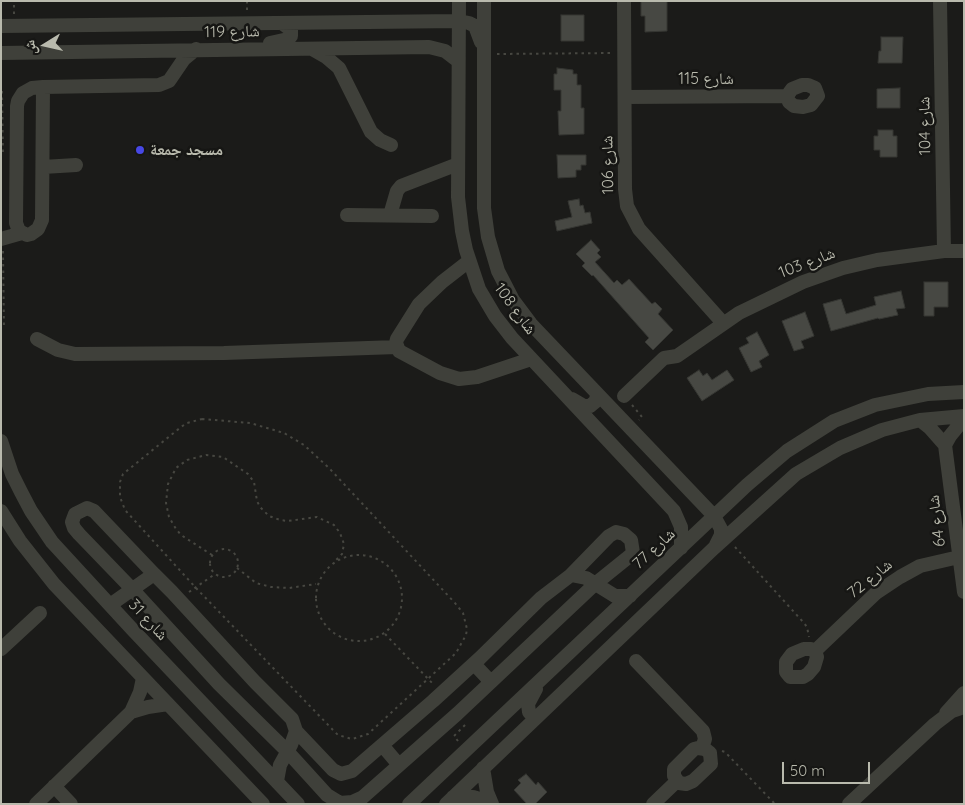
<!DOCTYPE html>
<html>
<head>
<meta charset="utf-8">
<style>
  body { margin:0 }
  #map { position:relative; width:965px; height:805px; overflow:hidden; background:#1b1b19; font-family:Quicksand,"Noto Naskh Arabic",sans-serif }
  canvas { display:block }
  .frame { position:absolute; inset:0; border:2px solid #b9baad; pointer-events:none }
  .north { position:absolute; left:20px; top:20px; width:50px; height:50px; -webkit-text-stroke:4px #161614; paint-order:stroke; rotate:260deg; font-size:14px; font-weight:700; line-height:20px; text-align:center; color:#b9baad }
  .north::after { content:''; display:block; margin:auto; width:18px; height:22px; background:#b9baad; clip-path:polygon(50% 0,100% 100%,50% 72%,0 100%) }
  .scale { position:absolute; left:782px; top:762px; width:88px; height:22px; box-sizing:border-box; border:2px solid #b9baad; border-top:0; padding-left:6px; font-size:15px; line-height:18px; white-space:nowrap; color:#b9baad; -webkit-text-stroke:4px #161614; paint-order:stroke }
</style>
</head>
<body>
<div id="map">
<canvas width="965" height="805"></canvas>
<div class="frame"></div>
<div class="north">ش</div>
<div class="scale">50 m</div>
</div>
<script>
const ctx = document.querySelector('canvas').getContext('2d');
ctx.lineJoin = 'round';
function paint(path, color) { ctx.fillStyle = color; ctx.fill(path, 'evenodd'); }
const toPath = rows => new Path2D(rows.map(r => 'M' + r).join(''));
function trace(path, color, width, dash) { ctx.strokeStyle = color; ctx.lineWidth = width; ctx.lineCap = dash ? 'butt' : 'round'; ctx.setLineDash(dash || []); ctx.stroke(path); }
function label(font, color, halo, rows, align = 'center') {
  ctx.font = font + ' Quicksand,"Noto Naskh Arabic",sans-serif'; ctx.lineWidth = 5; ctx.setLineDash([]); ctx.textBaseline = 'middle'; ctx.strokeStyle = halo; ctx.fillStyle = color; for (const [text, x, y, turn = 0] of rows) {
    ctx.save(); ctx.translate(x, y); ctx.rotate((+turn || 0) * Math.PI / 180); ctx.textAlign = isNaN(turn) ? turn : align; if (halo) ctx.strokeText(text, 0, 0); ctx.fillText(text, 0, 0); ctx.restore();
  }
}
const building = toPath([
  [641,1,667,1,667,31,645,32,645,16,641,16,641,1],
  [561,15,584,15,584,41,561,41,561,15],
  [881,37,903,37,902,63,878,63,879,51,881,51,881,37],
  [557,68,573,70,573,74,577,74,577,85,581,85,581,108,584,108,584,134,559,135,558,111,561,111,561,90,554,90,554,74,557,74,557,68],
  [900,88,900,108,877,108,877,89,900,88],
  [878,130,893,130,893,136,897,136,897,157,880,157,880,150,874,150,874,136,878,136,878,130],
  [557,155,586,155,586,165,581,165,581,170,576,170,576,177,558,178,557,155],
  [579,199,580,206,583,205,585,213,590,212,592,223,557,231,555,221,572,217,568,201,579,199],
  [591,240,600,250,597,253,601,257,595,262,614,283,617,280,622,285,629,279,652,304,655,302,662,309,658,314,673,330,653,350,645,342,649,338,593,275,592,276,582,266,585,263,576,254,591,240],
  [924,282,948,282,948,307,934,307,934,316,924,316,924,282],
  [901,291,905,308,896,309,898,315,879,319,878,318,831,331,823,304,841,299,846,314,876,305,874,297,901,291],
  [805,312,814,336,801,341,804,348,794,351,782,321,805,312],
  [757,332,769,355,759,361,762,367,751,372,739,348,749,343,746,338,757,332],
  [699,370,703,376,707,373,712,380,727,370,734,380,702,401,687,378,699,370],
  [526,774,536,785,538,782,547,792,535,804,527,804,514,790,521,783,518,780,526,774]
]);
paint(building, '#474843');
trace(building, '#363733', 1);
trace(toPath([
  [247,1,247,11],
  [14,14,14,1],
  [497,54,612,53],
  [2,91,3,154],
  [3,251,4,329],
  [632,405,642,417,639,420],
  [202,419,250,423,284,433,304,445,329,468,455,603,463,613,467,629,466,635,456,653,368,734,352,739,338,735,333,730,196,588,125,510,120,497,120,482,123,474,181,427,187,423,202,419],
  [735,547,804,623,807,627,809,637],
  '210 563a14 14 0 1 1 28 0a14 14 0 1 1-28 0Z',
  '316 598a43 43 0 1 1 86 0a43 43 0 1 1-86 0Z',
  [212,555,181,535,176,529,169,517,166,503,168,484,176,468,187,460,206,455,223,457,248,474,254,482,257,501,260,507,269,516,280,520,288,521,317,517,334,525,340,533,344,544,342,554,335,561],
  [237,568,256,583,271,587,289,588,316,584],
  [189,592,215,574],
  [385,634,434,685],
  [458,741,454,736,466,724],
  [722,751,725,752,775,804]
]), '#474741', 2, [2.5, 4]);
trace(toPath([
  [459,1,458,197,462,231,466,250,479,289,495,316,512,338,674,511,681,527,681,548],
  [484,1,484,208,488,237,498,271,513,300,531,324,714,516,721,529,721,535,716,545],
  [624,1,625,189,627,206,639,229,723,323],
  [940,1,944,251],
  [1,26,459,21,469,23,475,26,481,42],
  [270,43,288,39,291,36,291,30,283,24],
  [312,49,326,57,339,68,371,132,380,140,391,145],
  [1,53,429,47,445,51,458,61],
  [802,85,808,85,815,88,818,96,811,105,803,107,794,106,789,102,787,96,792,89,802,85],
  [43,87,42,220,38,229,31,234,27,235,19,231,16,223,17,106,18,101,23,93,32,88,43,87,159,85,169,81,184,59,196,49],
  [625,97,787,96],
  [43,167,76,165],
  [347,215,432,216],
  [390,215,397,191,401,186,458,164],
  [1,239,22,233],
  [469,261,442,282,419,304,397,339,396,343,399,351,440,373,459,379,477,377,531,359],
  [37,339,58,350,75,354,224,353,397,347],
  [624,396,664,358,677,356,739,313,803,282,843,268,877,260,944,251,964,251],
  [572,399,584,406,590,406,596,401,597,394],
  [920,420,930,428,945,445,964,592],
  [1,441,12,474,21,492,31,511,52,542,132,629,298,804],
  [945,445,950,436,964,419],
  [1,511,20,541,54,584,263,804],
  [154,574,94,511,87,508,75,514,72,522,74,528,79,534,132,589,219,684,287,751,327,795,340,803,352,802,363,797,457,714,595,584,626,559,633,553,631,540,624,534,616,532,609,536,571,575],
  [110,605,154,574,172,592,255,682,292,719,296,731,291,745,280,765,277,781],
  [1,649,40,613],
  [804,649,811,649,815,651,817,657,814,667,808,674,803,677,790,677,786,672,786,662,792,654,804,649],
  [815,651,876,593,900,577,920,566,959,557],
  [636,661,703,731,705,739,702,748],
  [474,664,491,682],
  [131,712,148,707,168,704],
  [946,713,964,693],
  [535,718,529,712,528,704,536,689],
  [296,731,333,770,341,774,352,771,433,701,480,658,541,598,571,575,586,578,615,596,630,596],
  [382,745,399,765],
  [698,748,705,749,710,753,711,764,693,781,686,784,679,783,674,776,674,769,694,749,698,748],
  [483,768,487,792,492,804],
  [54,786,71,804],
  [453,797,473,797,490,802],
  [36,804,131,712,140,692,143,678],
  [409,804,747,485,787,451,834,421,875,405,928,394,964,392],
  [446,804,714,548,796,474,840,448,882,430,920,420,964,416],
  [653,804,677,781],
  [849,804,935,724,952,711,964,707]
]), '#3f403a', 14);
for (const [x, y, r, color] of [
  [140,150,5,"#4748e5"]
]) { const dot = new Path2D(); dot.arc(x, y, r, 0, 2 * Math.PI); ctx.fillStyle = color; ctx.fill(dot); trace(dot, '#161614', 2); }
label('16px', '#b9baad', '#161614', [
  ["شارع 119",232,32,-1],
  ["شارع 115",706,79],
  ["شارع 104",925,126,-91],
  ["شارع 106",608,165,-91],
  ["شارع 103",807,263,-21],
  ["شارع 108",515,309,54],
  ["شارع 64",937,521,-97],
  ["شارع 77",654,549,-43],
  ["شارع 72",870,579,-39],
  ["شارع 31",148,620,47]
]);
label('bold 16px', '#b9baad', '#161614', [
  ["مسجد جمعة",150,150]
], 'left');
</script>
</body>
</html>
